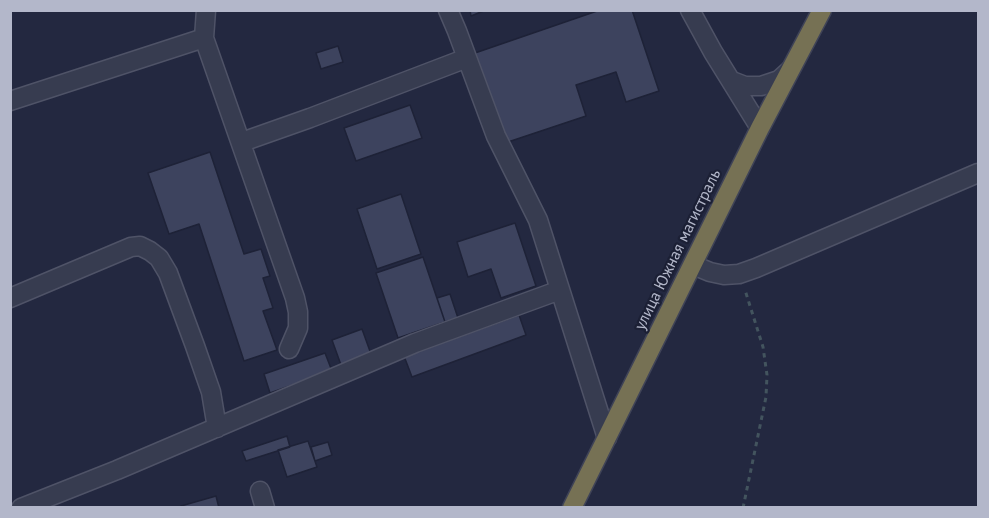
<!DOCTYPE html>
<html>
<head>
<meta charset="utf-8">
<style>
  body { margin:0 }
  #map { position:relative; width:989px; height:518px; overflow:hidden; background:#232840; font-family:"PT Sans",sans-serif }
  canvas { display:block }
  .frame { position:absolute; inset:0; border:12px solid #b3b7ca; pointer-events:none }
</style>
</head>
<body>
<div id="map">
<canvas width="989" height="518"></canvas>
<div class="frame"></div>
</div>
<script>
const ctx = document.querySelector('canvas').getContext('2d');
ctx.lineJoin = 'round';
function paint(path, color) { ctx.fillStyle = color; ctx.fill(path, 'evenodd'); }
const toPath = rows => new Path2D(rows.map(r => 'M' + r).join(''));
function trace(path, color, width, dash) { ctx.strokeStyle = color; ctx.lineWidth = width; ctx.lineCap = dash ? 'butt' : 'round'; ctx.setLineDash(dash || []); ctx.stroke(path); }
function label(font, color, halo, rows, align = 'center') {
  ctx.font = font + ' "PT Sans",sans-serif'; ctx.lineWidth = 4.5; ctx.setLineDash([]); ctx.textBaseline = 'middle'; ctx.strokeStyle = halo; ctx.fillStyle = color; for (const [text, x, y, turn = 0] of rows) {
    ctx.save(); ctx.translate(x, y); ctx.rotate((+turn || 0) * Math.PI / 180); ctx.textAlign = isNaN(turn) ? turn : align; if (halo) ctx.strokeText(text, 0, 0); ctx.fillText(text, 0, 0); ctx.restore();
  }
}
const building = toPath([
  [470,10,486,10,471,16,470,10],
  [600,10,632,10,659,91,626,102,616,72,576,85,586,116,505,143,475,53,600,10],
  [338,46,343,62,321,69,316,53,338,46],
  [410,105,422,138,356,161,344,128,410,105],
  [210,152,244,254,261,249,270,276,263,278,273,308,263,311,277,350,244,361,199,224,169,234,148,173,210,152],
  [401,194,421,254,377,269,357,209,401,194],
  [515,223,536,286,501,298,491,269,468,277,457,242,515,223],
  [423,257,445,322,398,338,376,273,423,257],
  [450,294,458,318,445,322,437,298,450,294],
  [519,315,526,335,412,377,404,356,519,315],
  [362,329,371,354,341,365,332,340,362,329],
  [325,353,332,371,270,393,264,374,325,353],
  [287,436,290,447,246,461,242,451,287,436],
  [308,441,317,467,287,477,278,450,308,441],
  [328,442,332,455,315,461,311,447,328,442],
  [216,496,219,508,182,508,181,506,216,496]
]);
paint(building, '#3d435e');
trace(building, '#1e2237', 1.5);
const minor = toPath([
  [206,10,204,38,295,298,298,312,298,328,289,349],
  [448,10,457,31,496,136,538,220,607,438],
  [690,10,713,52,760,128],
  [732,81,745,86,761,86,779,80,790,70],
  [10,101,204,38],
  [242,142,310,118,467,58],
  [693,265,710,272,724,275,739,274,756,268,978,173],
  [10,298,131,247,140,246,150,251,159,258,168,273,195,346,211,392,217,428],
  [260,491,265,508],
  [21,508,117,470,415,343,560,290]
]);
const highway = toPath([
  [572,508,760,128,822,10]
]);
trace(minor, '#4f5367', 21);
trace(highway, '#3f4357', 21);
trace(toPath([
  [743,508,766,397,767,375,763,347,745,290]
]), '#43545e', 3, [4.5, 4.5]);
trace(minor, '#373c50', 18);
trace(highway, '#767154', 18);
label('16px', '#b3b7ca', '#1c2035', [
  ["улица Южная магистраль",678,250,-64]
]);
</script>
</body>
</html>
